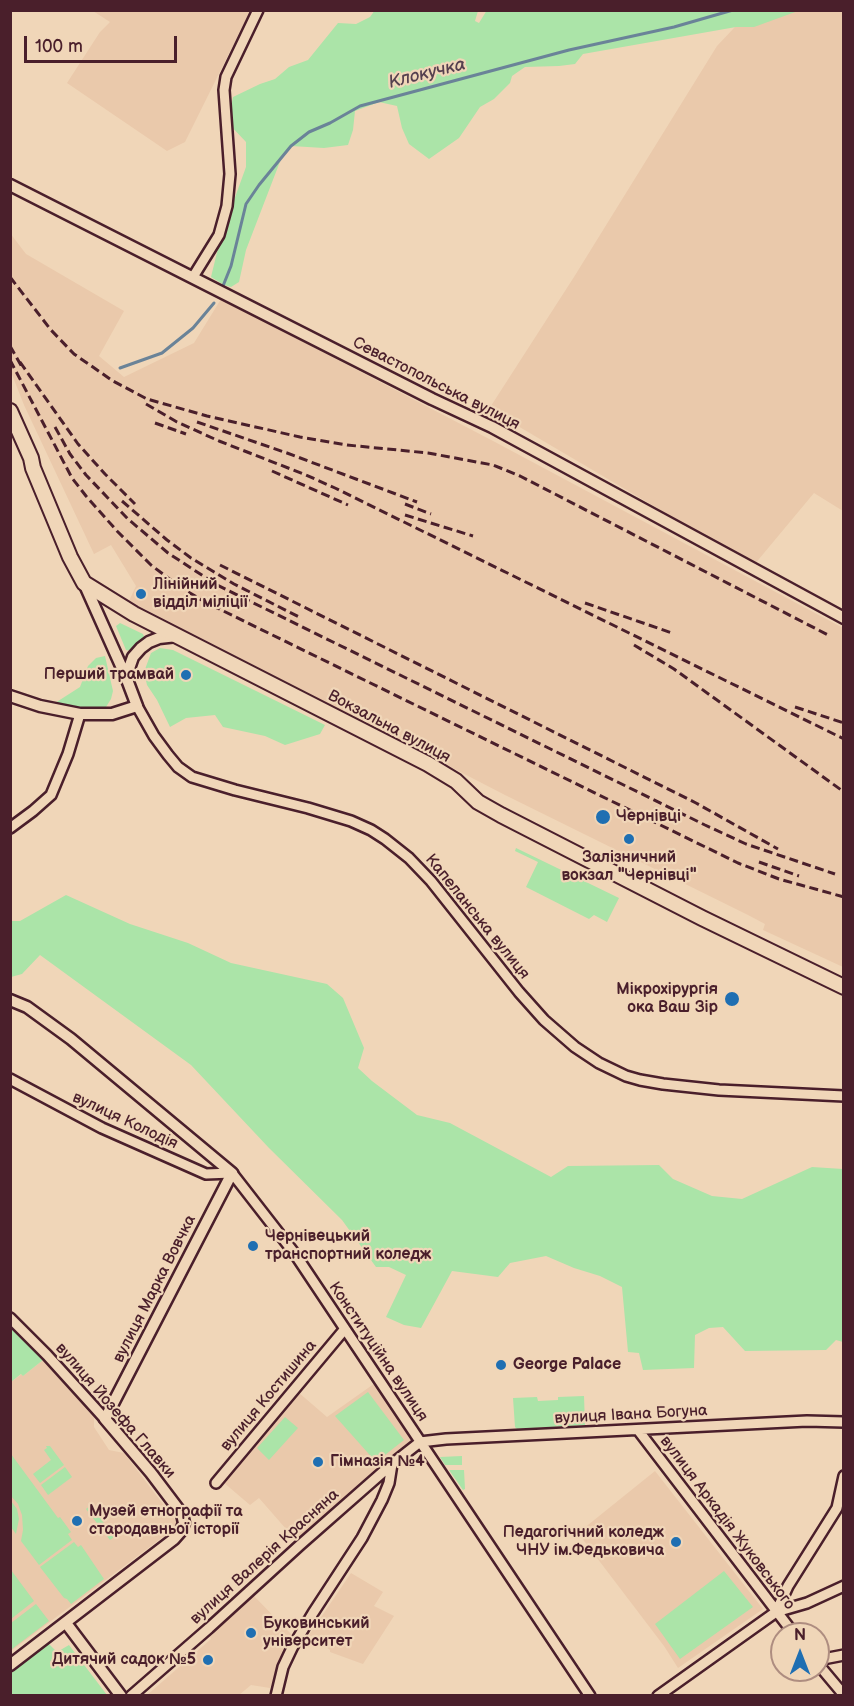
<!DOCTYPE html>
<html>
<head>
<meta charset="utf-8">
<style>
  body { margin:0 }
  #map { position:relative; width:854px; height:1706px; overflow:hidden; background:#f0d6b8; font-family:"Balsamiq Sans",sans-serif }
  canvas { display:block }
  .frame { position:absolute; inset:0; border:12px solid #4a1f2b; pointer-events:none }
  .north { position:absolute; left:770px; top:1622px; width:60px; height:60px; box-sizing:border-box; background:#f0d6b8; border:2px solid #ae8d80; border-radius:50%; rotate:0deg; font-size:16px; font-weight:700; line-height:24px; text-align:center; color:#4a1f2b }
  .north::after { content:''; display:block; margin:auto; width:21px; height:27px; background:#1f6fb2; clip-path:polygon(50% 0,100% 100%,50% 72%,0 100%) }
  .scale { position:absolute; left:24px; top:36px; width:153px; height:27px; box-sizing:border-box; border:3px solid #4a1f2b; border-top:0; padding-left:8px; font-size:18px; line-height:21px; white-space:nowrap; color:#4a1f2b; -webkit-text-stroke:4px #f0d6b8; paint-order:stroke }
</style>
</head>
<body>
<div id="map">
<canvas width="854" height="1706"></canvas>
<div class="frame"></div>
<div class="north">N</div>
<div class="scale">100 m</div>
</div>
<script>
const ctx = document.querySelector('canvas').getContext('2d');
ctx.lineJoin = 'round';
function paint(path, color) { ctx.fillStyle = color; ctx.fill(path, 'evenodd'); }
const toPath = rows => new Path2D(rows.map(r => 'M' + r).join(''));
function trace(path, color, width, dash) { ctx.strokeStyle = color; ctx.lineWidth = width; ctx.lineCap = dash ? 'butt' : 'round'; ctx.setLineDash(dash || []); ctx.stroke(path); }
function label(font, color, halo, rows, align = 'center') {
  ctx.font = font + ' "Balsamiq Sans",sans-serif'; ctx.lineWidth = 4.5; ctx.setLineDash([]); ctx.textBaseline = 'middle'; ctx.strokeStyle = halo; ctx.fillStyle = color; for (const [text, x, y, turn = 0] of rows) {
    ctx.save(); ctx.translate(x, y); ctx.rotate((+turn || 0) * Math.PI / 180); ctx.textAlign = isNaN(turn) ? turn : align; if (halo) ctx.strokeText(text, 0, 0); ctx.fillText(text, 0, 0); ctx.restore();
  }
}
paint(toPath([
  [93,11,250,11,185,142,167,151,67,83,100,32,110,22],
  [750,11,843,11,843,511,814,493,754,565,489,409,574,277,717,46],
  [10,233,26,254,124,311,99,356,124,377,194,343,221,299,495,442,843,628,843,967,763,930,765,924,748,915,505,795,129,601,136,586,111,545,94,554,24,405,11,372],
  [43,1360,94,1418,94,1427,109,1450,124,1453,179,1525,11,1651,11,1382,22,1374,23,1376],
  [378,1381,420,1442,300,1545,259,1498,250,1505,223,1482,298,1392,327,1417],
  [655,1471,763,1609,678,1668,664,1646,578,1533],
  [351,1573,383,1592,374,1606,394,1616,363,1664,330,1652,330,1650,309,1635],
  [253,1595,292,1635,270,1688,251,1685,239,1695,146,1696,211,1639,209,1635]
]), '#eac9ab');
paint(toPath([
  [375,10,478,11,475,21,479,23,487,10,798,11,754,27,736,27,583,54,575,64,559,66,525,67,512,76,510,83,494,99,480,107,459,138,429,159,409,144,402,128,397,106,379,102,355,111,353,130,348,145,324,148,291,146,281,159,246,250,239,282,231,287,224,285,211,277,221,236,246,167,246,142,228,123,233,97,260,84,275,79,289,67,308,60,338,23,356,24,370,17],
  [120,623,143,634,145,639,131,651,126,650,116,626],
  [160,648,173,650,325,725,320,734,285,745,265,736,223,727,215,715,186,718,170,727,157,700,147,685,144,672,151,653],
  [105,656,113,691,111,699,106,707,102,709,81,710,55,703,80,687,88,666,96,658],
  [516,848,619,898,607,922,594,915,589,919,526,887,538,862,515,851],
  [66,895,130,924,188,943,231,963,327,984,343,998,364,1048,358,1068,372,1081,417,1115,450,1123,551,1177,568,1166,659,1165,673,1179,712,1196,742,1199,812,1167,843,1169,843,1342,836,1340,826,1350,745,1351,723,1327,709,1328,695,1335,694,1368,643,1370,639,1353,628,1352,622,1287,600,1276,574,1268,546,1256,510,1263,498,1277,452,1271,421,1328,404,1325,386,1317,406,1275,389,1267,376,1267,342,1220,269,1148,191,1065,40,955,22,974,11,977,11,921,20,921],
  [11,1325,43,1360,23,1376,21,1374,11,1382],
  [368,1392,404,1440,376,1462,335,1416],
  [584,1396,585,1425,517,1429,515,1427,513,1398,537,1397,538,1401,558,1400,558,1397],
  [285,1417,298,1428,269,1460,257,1448],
  [46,1446,50,1446,64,1465,40,1483,33,1474,51,1460,44,1450,47,1448],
  [11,1454,58,1518,60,1517,71,1532,68,1534,72,1540,39,1565,21,1541,23,1530,22,1515,18,1504,11,1496],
  [462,1456,462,1465,445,1465,440,1457],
  [65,1467,72,1477,48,1495,41,1485],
  [449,1470,464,1470,465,1489,463,1490],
  [11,1501,17,1509,19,1519,16,1534,11,1527],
  [91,1505,114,1537,110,1540,86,1509],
  [74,1542,78,1547,81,1545,104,1579,71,1604,67,1599,64,1598,40,1567],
  [11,1570,34,1601,11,1619],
  [724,1571,753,1607,680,1659,655,1624],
  [36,1604,49,1621,12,1649,11,1647,11,1623],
  [48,1643,57,1652,69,1645,107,1695,11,1695,11,1673]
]), '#abe4a8');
trace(toPath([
  [223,286,231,266,246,204,259,185,291,146,309,132,330,123,360,106,569,50,674,27,733,10],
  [120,368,162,353,193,328,214,303]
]), '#6a8398', 3);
const minor = toPath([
  [193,277,219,235,227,206,230,174,224,90,226,77,258,10],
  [137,706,154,736,168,755,178,767,192,777,235,790,308,808,351,821,371,830,385,839,409,858,431,881,519,992,544,1020,575,1047,599,1063,626,1076,640,1080,663,1084,719,1090,844,1096],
  [10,828,33,811,51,795,68,754,80,714],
  [10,1079,102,1128,206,1174,232,1173,295,1254,590,1696],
  [10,1318,47,1355,105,1419],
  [638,1430,794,1634],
  [216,1483,344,1330],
  [776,1612,788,1586,837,1508,844,1476],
  [818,1660,844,1655],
  [818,1664,844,1695],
  [131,1696,209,1628,300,1545,392,1464,420,1442,446,1439,807,1421,844,1422],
  [276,1696,283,1667,292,1648,313,1613,362,1538,382,1500,389,1483,392,1464],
  [658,1696,776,1612,807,1603,844,1586]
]);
const tertiary = toPath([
  [10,185,432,399,492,427,844,618],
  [126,677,133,657,141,648,149,642,159,638,177,636],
  [10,696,40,706,80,714,112,714,137,706,126,677,84,583],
  [10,1000,27,1007,71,1039,232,1173,105,1419,151,1473,182,1514,184,1523,181,1531,174,1539,10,1665],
  [66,1623,121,1696]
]);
const primary = toPath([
  [10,411,31,458,33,468,70,557,84,583,134,614,428,764,456,781,478,802,501,815,702,918,844,987]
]);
trace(minor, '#4a1f2b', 14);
trace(tertiary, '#4a1f2b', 15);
trace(primary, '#4a1f2b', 18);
trace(minor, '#f0d6b8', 9);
trace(tertiary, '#f0d6b8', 10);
trace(primary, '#f0d6b8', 14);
trace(toPath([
  [10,277,51,330,74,354,113,381,147,399,207,416,300,437,347,445,428,453,493,465,520,476,830,636],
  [10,346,22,367],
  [10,360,72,478,86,496,117,531,151,565,180,587,205,602,738,863,779,879,844,897],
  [20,362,78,444,105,474,135,504],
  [146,404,177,422,219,441,306,475,335,488,844,739],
  [197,422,287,453,417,502],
  [155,423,186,434],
  [55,427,70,454,86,475,128,519,168,553,217,585,705,825,746,844,835,874],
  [272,471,348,505],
  [122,501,167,540,191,558,234,584,299,617],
  [405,504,431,514],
  [405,515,473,536],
  [220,565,696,803,778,849],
  [585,603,672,633],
  [634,645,674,669,844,792],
  [795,707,844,723],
  [759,862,799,876]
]), '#4a1f2b', 3, [9, 4.5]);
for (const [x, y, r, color] of [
  [141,594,6,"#1f6fb2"],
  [186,675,6,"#1f6fb2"],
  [603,817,8,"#1f6fb2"],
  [629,839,6,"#1f6fb2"],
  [732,999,8,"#1f6fb2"],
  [253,1246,6,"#1f6fb2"],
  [501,1365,6,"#1f6fb2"],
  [318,1462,6,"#1f6fb2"],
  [77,1521,6,"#1f6fb2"],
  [676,1542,6,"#1f6fb2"],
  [251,1633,6,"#1f6fb2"],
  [208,1660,6,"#1f6fb2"]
]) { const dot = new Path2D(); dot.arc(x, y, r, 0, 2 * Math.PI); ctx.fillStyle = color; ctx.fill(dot); trace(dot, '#f0d6b8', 2); }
label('16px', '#4a1f2b', '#f0d6b8', [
  ["Севастопольська вулиця",436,384,27],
  ["Вокзальна вулиця",389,727,28],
  ["Капеланська вулиця",477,917,51],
  ["вулиця Колодія",125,1121,25],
  ["вулиця Марка Вовчка",155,1289,-63],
  ["Конституційна вулиця",378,1352,56],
  ["вулиця Костишина",269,1396,-50],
  ["вулиця Йозефа Главки",115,1411,49],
  ["вулиця Івана Богуна",631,1415,-3],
  ["вулиця Аркадія Жуковського",727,1523,53],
  ["вулиця Валерія Красняна",265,1557,-42]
]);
label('bold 16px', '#4a1f2b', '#f0d6b8', [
  ["Лінійний",153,585],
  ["відділ міліції",153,603],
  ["Перший трамвай",174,675,"right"],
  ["Чернівці",616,817],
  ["Залізничний",629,858,"center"],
  ["вокзал \"Чернівці\"",629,876,"center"],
  ["Мікрохірургія",718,990,"right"],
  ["ока Ваш Зір",718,1008,"right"],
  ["Чернівецький",265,1237],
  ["транспортний коледж",265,1255],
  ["George Palace",513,1365],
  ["Гімназія №4",330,1462],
  ["Музей етнографії та",89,1512],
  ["стародавньої історії",89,1530],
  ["Педагогічний коледж",664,1533,"right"],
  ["ЧНУ ім.Федьковича",664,1551,"right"],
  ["Буковинський",263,1624],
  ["університет",263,1642],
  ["Дитячий садок №5",196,1660,"right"]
], 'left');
label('italic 18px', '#55404f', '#f0d6b8', [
  ["Клокучка",427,74,-14]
]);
</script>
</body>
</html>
